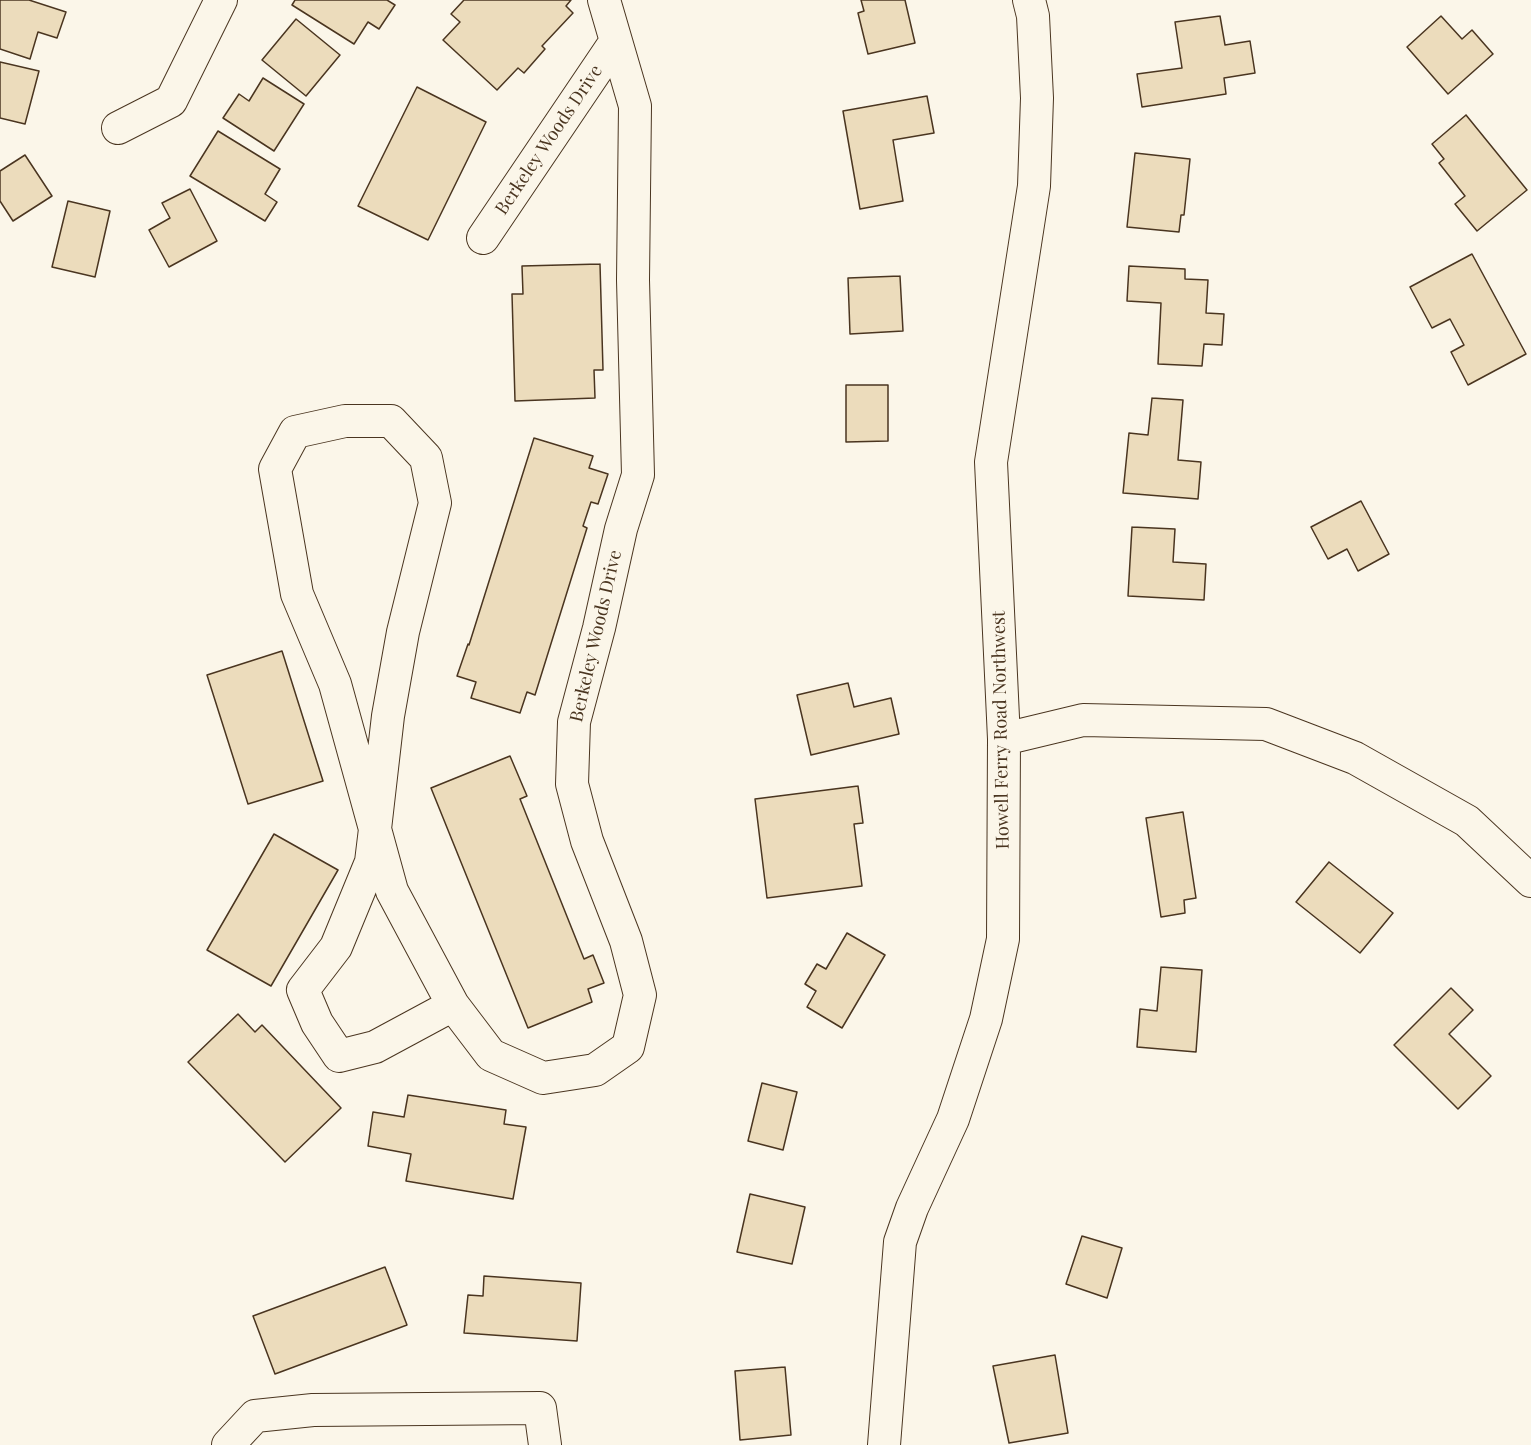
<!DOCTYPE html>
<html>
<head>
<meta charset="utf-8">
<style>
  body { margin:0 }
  canvas { display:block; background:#fbf6e9 }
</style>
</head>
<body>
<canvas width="1531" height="1445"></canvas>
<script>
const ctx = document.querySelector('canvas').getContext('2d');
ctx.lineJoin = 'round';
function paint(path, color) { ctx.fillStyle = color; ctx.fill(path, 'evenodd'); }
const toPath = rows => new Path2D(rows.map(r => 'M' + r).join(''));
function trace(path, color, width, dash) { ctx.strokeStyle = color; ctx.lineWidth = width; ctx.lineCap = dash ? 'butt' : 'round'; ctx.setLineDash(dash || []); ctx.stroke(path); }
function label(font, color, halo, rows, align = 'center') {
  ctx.font = font + ' "Playfair Display",serif'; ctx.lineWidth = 4.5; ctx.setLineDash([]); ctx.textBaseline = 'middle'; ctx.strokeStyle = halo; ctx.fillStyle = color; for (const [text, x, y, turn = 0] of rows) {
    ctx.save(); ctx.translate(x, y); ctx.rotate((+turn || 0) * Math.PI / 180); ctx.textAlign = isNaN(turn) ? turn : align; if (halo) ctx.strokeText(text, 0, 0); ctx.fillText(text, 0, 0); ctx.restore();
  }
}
const building = toPath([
  [0,0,29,0,66,12,57,38,38,32,30,59,0,49,0,0],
  [295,0,387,0,395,5,379,29,368,22,354,44,292,5,295,0],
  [464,0,571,0,566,6,573,13,542,46,545,49,524,73,518,68,497,90,443,40,460,22,451,14,464,0],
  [861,0,905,0,915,43,868,54,858,13,864,11,861,0],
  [1220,16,1225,45,1250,41,1255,73,1224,78,1226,94,1142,107,1137,74,1182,68,1175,22,1220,16],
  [1441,16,1462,39,1472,30,1493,54,1448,94,1407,47,1441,16],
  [296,19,340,55,306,96,262,60,296,19],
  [0,62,39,71,25,124,0,118,0,62],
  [263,78,304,104,274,151,223,118,239,94,249,101,263,78],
  [417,87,486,122,428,240,358,206,417,87],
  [927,96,934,133,893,140,903,201,860,209,843,111,927,96],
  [1466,115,1527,190,1477,231,1455,204,1465,196,1439,163,1444,159,1432,144,1466,115],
  [218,131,280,169,265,194,277,202,265,221,190,176,218,131],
  [1135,153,1190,159,1184,215,1181,215,1179,232,1127,227,1135,153],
  [25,155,52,196,13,221,0,201,0,171,25,155],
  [190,189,217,241,169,267,149,230,170,218,162,203,190,189],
  [68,201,110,211,95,277,52,267,68,201],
  [1472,254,1526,354,1468,385,1451,352,1464,345,1450,319,1432,328,1410,287,1472,254],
  [600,264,603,370,594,370,595,398,515,401,512,294,523,294,522,266,600,264],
  [1129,266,1185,269,1185,279,1208,280,1206,313,1224,314,1222,345,1204,344,1202,366,1158,364,1161,303,1127,301,1129,266],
  [900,276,903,331,850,334,848,278,900,276],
  [846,385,888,385,888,441,846,442,846,385],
  [1152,398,1183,400,1178,460,1201,462,1198,499,1123,493,1129,433,1148,435,1152,398],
  [534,438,593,456,589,468,608,474,598,504,591,502,583,526,587,528,535,695,527,692,520,713,471,698,476,682,457,676,468,644,469,645,534,438],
  [1361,501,1389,554,1358,571,1347,549,1328,559,1311,527,1361,501],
  [1132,527,1175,529,1173,562,1206,564,1204,600,1128,596,1132,527],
  [282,651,323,781,248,804,207,675,282,651],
  [848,683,854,707,891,698,899,734,811,755,797,695,848,683],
  [510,756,527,796,520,799,584,959,593,955,604,983,588,989,592,1002,528,1028,431,788,510,756],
  [858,786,863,823,854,824,862,886,767,898,755,799,858,786],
  [1183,812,1196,898,1184,900,1185,913,1161,917,1146,818,1183,812],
  [274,834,338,870,271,986,207,950,274,834],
  [1329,862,1393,913,1360,953,1296,902,1329,862],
  [847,933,885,955,842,1028,807,1007,816,991,805,984,817,964,826,969,847,933],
  [1161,967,1202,970,1196,1052,1137,1047,1140,1009,1157,1011,1161,967],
  [1451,988,1473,1010,1449,1034,1491,1076,1458,1109,1394,1045,1451,988],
  [238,1014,255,1032,262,1025,341,1108,285,1162,188,1062,238,1014],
  [762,1083,797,1092,783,1150,748,1141,762,1083],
  [408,1095,506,1110,504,1124,526,1127,513,1199,406,1181,411,1154,368,1146,373,1112,404,1117,408,1095],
  [750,1194,805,1207,792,1264,737,1252,750,1194],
  [1082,1236,1122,1248,1107,1298,1066,1284,1082,1236],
  [385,1267,407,1325,275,1374,253,1316,385,1267],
  [484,1276,581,1283,577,1341,464,1333,468,1295,483,1296,484,1276],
  [1055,1355,1068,1433,1009,1443,993,1366,1055,1355],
  [785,1367,791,1435,740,1440,735,1371,785,1367]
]);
paint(building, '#ecdcbc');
trace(building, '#4a3520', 1.5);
const minor = toPath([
  [118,128,171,101,221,0],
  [483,238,616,41],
  [1004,739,1083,720,1266,724,1355,758,1467,821,1531,881],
  [453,1005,375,1047,339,1056,317,1023,303,990,336,947,371,862,375,829,388,716,403,632,435,503,426,458,391,421,345,421,295,432,275,469,297,594,335,684,375,829,392,891,453,1005,491,1055,543,1078,595,1070,628,1047,640,995,626,941,587,841,572,784,574,722,599,628,621,529,638,475,633,280,635,106,604,0],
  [228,1445,255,1416,313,1410,540,1408,545,1445],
  [884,1445,900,1242,912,1208,953,1119,986,1019,1003,939,1004,739,991,462,1034,186,1037,98,1033,16,1029,0]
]);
trace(minor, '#4a3520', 34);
trace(minor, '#fbf6e9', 32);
label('18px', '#4a3520', '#fbf6e9', [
  ["Berkeley Woods Drive",549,140,-56],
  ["Berkeley Woods Drive",596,636,-77],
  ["Howell Ferry Road Northwest",1001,730,-91]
]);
</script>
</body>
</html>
